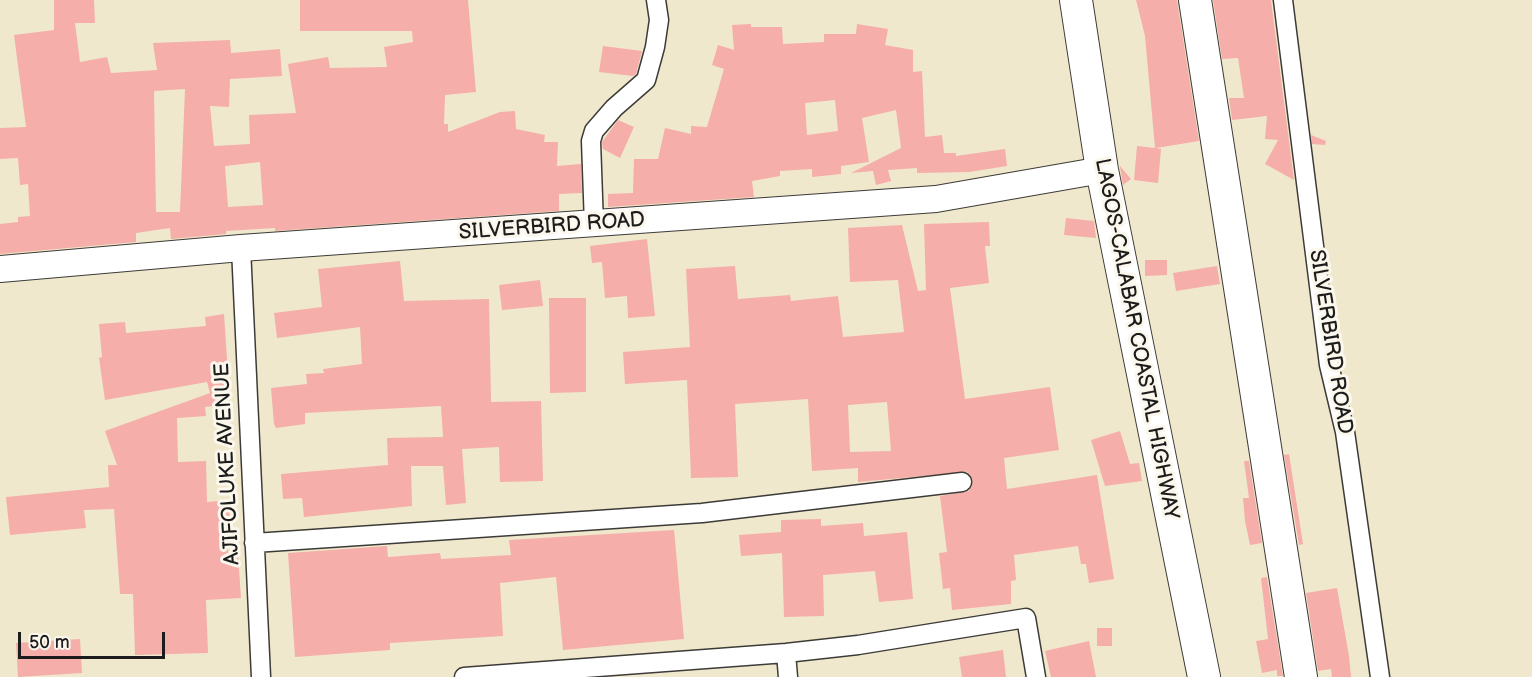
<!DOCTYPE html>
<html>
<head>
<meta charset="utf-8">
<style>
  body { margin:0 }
  #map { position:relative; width:1532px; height:677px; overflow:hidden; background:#f0e8cd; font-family:"Balsamiq Sans",sans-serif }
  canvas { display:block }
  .scale { position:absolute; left:18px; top:632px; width:147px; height:27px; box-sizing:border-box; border:3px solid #1c1c1c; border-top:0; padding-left:8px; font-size:18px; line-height:21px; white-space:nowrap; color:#1c1c1c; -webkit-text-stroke:4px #fbf7ec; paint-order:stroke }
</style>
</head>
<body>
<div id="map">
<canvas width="1532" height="677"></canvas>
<div class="scale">50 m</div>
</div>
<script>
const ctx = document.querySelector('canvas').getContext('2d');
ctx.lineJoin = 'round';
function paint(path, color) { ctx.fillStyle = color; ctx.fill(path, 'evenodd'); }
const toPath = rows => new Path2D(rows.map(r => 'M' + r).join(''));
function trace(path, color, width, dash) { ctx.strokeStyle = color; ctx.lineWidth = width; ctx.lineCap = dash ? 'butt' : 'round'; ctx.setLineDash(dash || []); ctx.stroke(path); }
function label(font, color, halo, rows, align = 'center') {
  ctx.font = font + ' "Balsamiq Sans",sans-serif'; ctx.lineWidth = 6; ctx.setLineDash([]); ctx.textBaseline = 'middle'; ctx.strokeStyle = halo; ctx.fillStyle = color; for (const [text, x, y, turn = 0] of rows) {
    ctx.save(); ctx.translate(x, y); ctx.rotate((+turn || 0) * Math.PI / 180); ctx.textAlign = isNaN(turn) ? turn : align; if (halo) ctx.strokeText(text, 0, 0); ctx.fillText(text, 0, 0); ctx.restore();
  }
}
paint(toPath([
  [54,0,94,0,95,23,75,23,80,62,107,57,111,73,157,70,153,43,230,40,231,53,280,49,282,76,230,79,229,107,210,106,214,146,250,144,249,115,296,113,288,64,328,57,330,68,387,67,384,47,413,42,412,31,300,31,300,0,468,0,476,92,445,95,444,124,448,124,448,132,500,112,515,111,516,129,545,135,544,142,558,142,557,166,581,164,582,193,559,194,559,211,275,231,275,228,226,231,226,234,171,239,170,228,136,233,136,242,0,254,0,224,18,222,18,217,30,216,28,184,20,185,18,158,0,159,0,128,26,127,14,35,54,30],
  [185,89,180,212,156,212,154,91],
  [260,162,263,205,228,207,225,166],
  [1136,0,1177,0,1199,141,1156,148,1161,149,1158,183,1134,180,1137,146,1155,148,1145,36],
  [1213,0,1271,0,1294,180,1265,164,1278,140,1265,139,1267,116,1232,120,1229,98,1244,98,1238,58,1222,59],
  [751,24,751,27,782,27,783,44,824,42,824,34,856,34,857,24,888,29,885,45,913,50,913,72,922,71,925,137,942,135,944,153,956,153,956,156,1005,149,1007,166,969,172,917,173,917,168,888,170,891,181,876,185,873,171,851,173,901,148,896,110,862,118,869,162,841,166,841,174,812,177,812,169,780,171,780,176,752,181,754,197,608,207,608,194,633,193,634,159,658,159,665,128,691,134,691,126,707,127,724,69,712,65,718,45,734,50,732,25],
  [835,100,838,131,807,135,805,103],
  [603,46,642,51,636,74,633,76,599,72],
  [618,120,634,127,620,158,603,149,602,142],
  [1311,135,1326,141,1325,145,1312,144],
  [1120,166,1131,179,1123,185,1120,167],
  [1066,218,1094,221,1096,238,1064,235],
  [989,222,990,246,985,246,989,283,950,288,965,399,1050,387,1059,450,1004,458,1007,489,1097,475,1114,579,1089,583,1086,564,1081,564,1078,546,1014,555,1016,580,1011,581,1011,604,952,610,950,588,943,589,939,553,947,552,940,496,969,491,973,481,967,472,858,482,858,468,812,471,808,399,735,404,738,477,691,478,687,380,625,384,623,352,690,347,686,269,735,266,738,299,790,295,791,301,838,296,843,337,904,332,898,280,850,282,848,228,902,225,918,291,926,290,924,224],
  [887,402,891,451,850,452,848,405],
  [647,239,655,316,628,318,627,296,605,298,602,262,592,263,590,246],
  [1145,260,1167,260,1167,275,1145,276],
  [400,261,404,301,489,299,491,402,541,401,543,481,500,482,499,447,462,449,466,503,446,505,443,466,411,466,412,506,304,517,302,498,283,499,281,474,388,465,387,438,443,437,441,406,305,413,305,424,276,428,274,424,271,388,307,384,306,374,324,373,323,369,362,364,360,327,277,338,274,313,322,307,318,269],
  [1217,266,1220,284,1176,291,1173,273],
  [540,280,543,306,502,310,499,285],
  [549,298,586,298,586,392,550,393],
  [224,314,230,404,205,407,206,416,177,418,178,462,206,461,207,502,230,500,228,555,238,555,241,598,206,600,208,653,135,655,133,594,120,594,114,509,84,510,86,528,10,535,6,497,109,487,108,465,117,465,105,431,210,393,207,382,105,400,99,358,102,357,99,324,125,322,126,333,206,326,205,317],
  [1120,431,1130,464,1139,463,1142,481,1105,486,1091,440],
  [1289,454,1303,544,1299,545,1284,455],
  [1244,461,1249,461,1262,543,1250,545,1245,521,1243,498,1249,498],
  [821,519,821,526,863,523,864,536,907,532,913,599,879,602,875,571,823,575,824,616,784,617,782,553,741,556,739,535,781,532,781,520],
  [674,530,684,639,563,650,556,577,500,583,503,636,390,643,390,650,295,657,288,553,387,546,388,557,440,553,441,559,511,555,509,540],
  [1267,577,1283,676,1277,676,1277,670,1262,673,1256,641,1268,639,1261,578],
  [1337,588,1349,656,1351,677,1332,677,1331,669,1318,671,1306,593],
  [1097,628,1112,628,1112,646,1097,646],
  [80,639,82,673,18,677,16,643],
  [1089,641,1096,677,1051,677,1045,651],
  [1003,650,1006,677,962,677,959,657]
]), '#f5aea9');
const street = toPath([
  [1283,0,1329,365,1345,432,1380,677],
  [594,225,591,141,594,131,614,108,646,80,655,47,659,20,656,0],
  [241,248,261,677],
  [254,543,702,513,962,482],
  [786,653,788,677],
  [464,677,786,653,858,645,1026,618,1036,677]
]);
const secondary = toPath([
  [0,269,241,248,936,199,1102,170]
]);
const highway = toPath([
  [1076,0,1102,170,1204,677],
  [1195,0,1301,677]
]);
trace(street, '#3c3b37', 21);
trace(secondary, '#3c3b37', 28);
trace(highway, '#3c3b37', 34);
trace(street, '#fff', 18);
trace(secondary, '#fff', 26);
trace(highway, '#fff', 32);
label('21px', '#1c1c1c', '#fbf7ec', [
  ["SILVERBIRD ROAD",552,227,-4],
  ["LAGOS-CALABAR COASTAL HIGHWAY",1136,339,79],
  ["SILVERBIRD ROAD",1330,342,81],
  ["AJIFOLUKE AVENUE",228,464,-93]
]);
</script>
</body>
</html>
